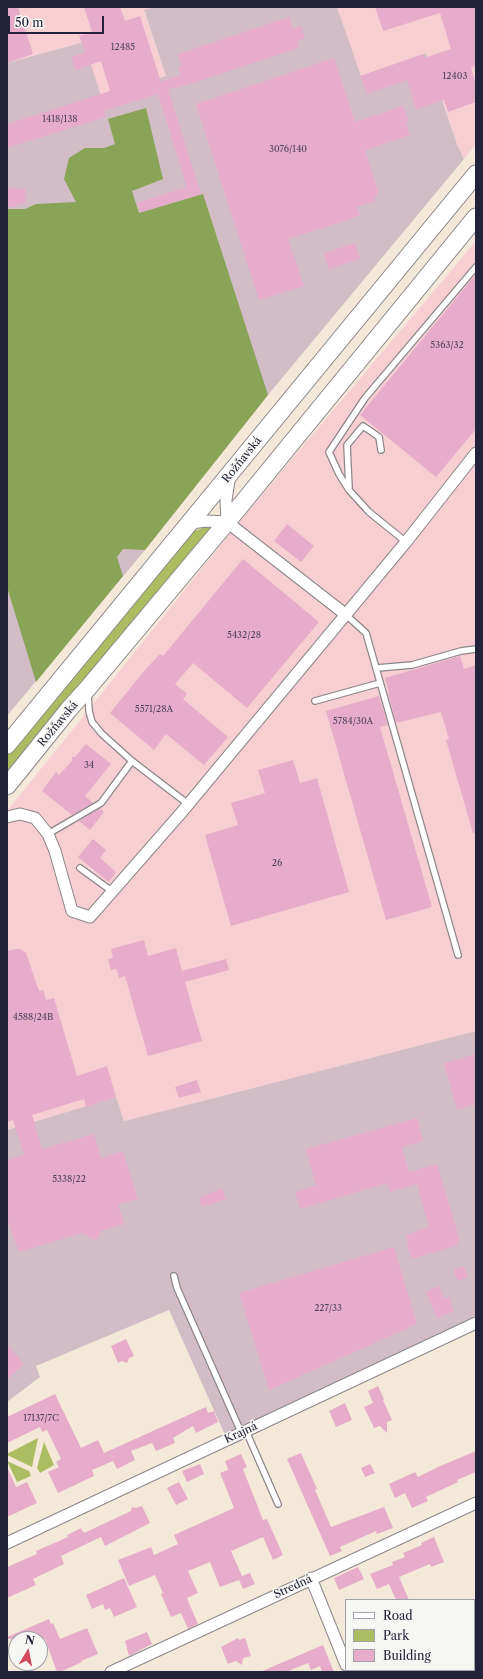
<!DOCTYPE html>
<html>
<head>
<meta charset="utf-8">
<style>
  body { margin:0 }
  #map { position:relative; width:483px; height:1679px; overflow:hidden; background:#f4e9d9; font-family:"Libre Caslon Text",serif }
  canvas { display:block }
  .frame { position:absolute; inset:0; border:8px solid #22223b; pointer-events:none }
  .legend { position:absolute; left:345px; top:1599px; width:130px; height:72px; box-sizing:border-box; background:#f6f6f2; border:1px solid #a1a1a9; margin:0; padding:5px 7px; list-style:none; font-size:12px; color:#22223b }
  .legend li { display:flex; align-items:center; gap:8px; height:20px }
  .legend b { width:20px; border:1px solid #a1a1a9 }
  .north { position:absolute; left:8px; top:1631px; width:40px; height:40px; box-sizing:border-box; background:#f6f6f2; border:1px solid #a1a1a9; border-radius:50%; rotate:10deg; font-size:11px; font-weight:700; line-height:16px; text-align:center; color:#22223b }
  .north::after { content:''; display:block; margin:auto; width:14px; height:18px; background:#d1495b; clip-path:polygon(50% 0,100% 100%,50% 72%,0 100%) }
  .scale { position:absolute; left:8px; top:16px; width:96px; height:18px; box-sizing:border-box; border:2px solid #22223b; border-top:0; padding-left:5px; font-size:12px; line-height:14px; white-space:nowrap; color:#22223b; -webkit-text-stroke:3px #f6f6f2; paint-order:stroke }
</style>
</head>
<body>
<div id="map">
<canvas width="483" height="1679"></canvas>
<div class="frame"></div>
<ul class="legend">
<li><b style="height:5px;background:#fff"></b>Road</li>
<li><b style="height:11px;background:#acbd61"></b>Park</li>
<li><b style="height:11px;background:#e7acc9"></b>Building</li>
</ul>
<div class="north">N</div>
<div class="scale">50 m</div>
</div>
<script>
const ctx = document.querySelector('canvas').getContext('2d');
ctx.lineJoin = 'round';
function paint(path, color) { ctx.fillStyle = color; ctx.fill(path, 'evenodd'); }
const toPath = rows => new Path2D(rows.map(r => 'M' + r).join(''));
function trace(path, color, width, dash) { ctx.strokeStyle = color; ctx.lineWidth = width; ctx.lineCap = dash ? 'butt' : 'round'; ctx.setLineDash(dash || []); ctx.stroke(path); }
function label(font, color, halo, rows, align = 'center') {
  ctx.font = font + ' "Libre Caslon Text",serif'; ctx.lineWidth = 3; ctx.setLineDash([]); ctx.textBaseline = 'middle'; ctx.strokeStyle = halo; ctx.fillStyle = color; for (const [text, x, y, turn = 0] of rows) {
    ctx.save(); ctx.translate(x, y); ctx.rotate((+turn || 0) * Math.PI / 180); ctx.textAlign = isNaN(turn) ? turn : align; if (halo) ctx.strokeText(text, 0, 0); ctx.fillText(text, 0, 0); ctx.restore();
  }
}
paint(toPath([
  [7,7,155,7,144,11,166,76,100,96,84,42,7,63],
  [337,7,476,7,476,144,464,159,457,144,426,53,360,76],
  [476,241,476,1031,124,1121,116,1097,7,1130,7,811,249,510]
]), '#f7cfd3');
paint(toPath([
  [155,7,337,7,361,76,426,53,457,144,464,159,268,395,145,550,7,716,7,63,84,42,101,96,166,76,144,10],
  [476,1031,476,1327,230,1446,169,1310,36,1366,40,1377,7,1402,7,1130,116,1097,124,1121]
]), '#d2bdc7');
paint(toPath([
  [213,526,7,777,7,755,179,545,194,531,205,527],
  [38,1438,32,1467,7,1455,7,1454],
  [44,1442,54,1465,40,1473,37,1468],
  [7,1461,29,1471,31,1476,17,1482]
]), '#acbd61');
paint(toPath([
  [146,108,163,179,132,191,139,213,203,194,268,395,145,550,123,549,117,557,123,576,36,682,7,587,7,209,25,209,36,204,76,202,64,179,69,158,85,148,104,148,115,144,108,119]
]), '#89a457');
paint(toPath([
  [7,7,18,7,33,54,7,63],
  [84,7,120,7,125,21,140,16,161,82,180,75,178,67,181,66,178,54,289,17,293,29,301,26,305,38,297,41,299,48,187,85,168,89,201,194,141,212,137,203,187,187,158,94,104,111,106,117,7,148,7,124,110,91,101,61,76,70,71,57,85,52,79,36,92,32],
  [375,7,476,7,476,66,471,68,476,84,476,102,448,112,444,100,416,109,407,80,367,94,360,76,423,54,424,58,451,49,440,13,383,31],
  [334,58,355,122,403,106,409,121,406,122,410,135,365,150,379,194,374,196,376,201,357,207,360,215,354,217,354,218,288,239,304,286,259,300,196,104],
  [7,188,26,189,25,204,17,204,17,207,7,207],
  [355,243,360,259,329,269,324,253],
  [476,274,476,429,436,477,360,415],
  [287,524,314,546,301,562,274,541],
  [243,559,319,622,247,708,193,663,175,684,187,694,183,699,228,737,204,765,166,734,154,750,110,713,145,670,160,654,163,656],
  [460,656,464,669,476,665,476,833,473,833,446,740,449,739,441,712,396,723,388,693,389,693,385,678],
  [379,696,388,725,380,727,432,907,386,920,326,711],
  [86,744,111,764,85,796,93,803,72,815,42,791,56,772,59,775,72,761,72,757,75,757],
  [293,760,300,783,317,778,349,892,231,926,205,835,238,825,231,803,265,793,258,770],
  [100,808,104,812,90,830,79,821],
  [93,839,106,850,100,858,116,872,109,882,78,857],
  [144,940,148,956,176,948,182,971,226,959,229,970,185,982,202,1041,148,1056,125,976,119,978,116,969,111,970,108,959,113,958,111,949],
  [16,949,20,949,26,953,39,991,43,990,46,1000,54,998,77,1076,107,1066,116,1097,86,1107,84,1099,32,1115,42,1149,94,1134,101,1158,123,1151,138,1199,118,1204,124,1224,101,1231,98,1238,94,1240,83,1233,19,1252,7,1219,7,1160,24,1155,13,1120,7,1122,7,951],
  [476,1054,476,1104,457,1110,444,1063],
  [197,1080,201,1092,179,1098,175,1087],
  [417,1118,423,1141,402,1147,409,1172,437,1164,460,1241,457,1241,458,1245,412,1259,406,1244,408,1243,406,1235,429,1227,417,1184,390,1192,387,1183,300,1209,295,1192,316,1186,306,1149],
  [222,1188,226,1199,202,1207,199,1198],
  [394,1247,417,1324,269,1390,239,1293],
  [464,1266,468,1277,458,1281,453,1270],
  [439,1286,444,1299,449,1297,454,1311,437,1318,426,1292],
  [126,1339,134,1356,129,1358,127,1363,122,1361,118,1363,111,1346],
  [7,1344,24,1364,7,1380],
  [378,1386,384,1399,383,1400,392,1420,387,1422,387,1433,380,1426,374,1428,364,1407,373,1403,368,1391],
  [55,1394,81,1448,98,1440,104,1453,206,1407,208,1413,214,1411,218,1422,196,1433,193,1426,173,1438,175,1443,156,1451,152,1443,131,1451,135,1460,117,1469,113,1461,92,1470,94,1476,58,1493,48,1472,59,1467,56,1462,61,1459,47,1430,42,1432,40,1427,7,1443,7,1417],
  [345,1403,352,1420,336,1427,329,1411],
  [476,1451,476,1472,457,1480,458,1482,426,1497,428,1501,412,1508,405,1493,395,1498,389,1484,415,1472,418,1477,438,1467],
  [301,1453,317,1489,315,1490,331,1527,384,1507,393,1528,377,1534,376,1531,340,1547,342,1551,330,1556,287,1459],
  [241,1454,247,1467,243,1469,263,1520,267,1519,283,1555,273,1560,263,1537,231,1551,242,1576,250,1573,255,1584,243,1589,239,1580,220,1587,210,1562,188,1571,198,1593,187,1598,198,1624,188,1629,181,1613,171,1617,161,1594,163,1593,155,1575,129,1586,118,1560,151,1547,154,1555,178,1544,174,1535,234,1508,220,1473,228,1470,225,1461],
  [200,1464,204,1474,187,1482,182,1471],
  [370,1464,375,1473,365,1477,361,1468],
  [7,1467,16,1487,27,1482,37,1503,7,1517],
  [179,1482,188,1499,176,1505,167,1488],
  [142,1506,150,1523,105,1546,101,1537,61,1556,64,1564,33,1579,36,1585,7,1598,7,1567,37,1554,36,1551,68,1537,67,1535,81,1528,84,1533,131,1511,132,1507,136,1508],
  [434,1537,444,1562,431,1567,430,1564,399,1577,409,1600,396,1600,389,1584,377,1589,370,1574,393,1565,392,1562,405,1557,403,1553,422,1545,421,1543],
  [358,1567,364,1579,339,1590,334,1578],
  [124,1578,137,1607,114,1617,110,1608,105,1610,103,1604,92,1609,86,1595],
  [49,1619,51,1624,53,1623,60,1639,87,1628,98,1654,81,1661,82,1662,60,1672,57,1672,45,1639,7,1639,7,1637],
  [147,1632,152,1644,129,1656,125,1641],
  [238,1638,239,1640,245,1638,251,1656,243,1658,242,1665,236,1661,228,1664,221,1647],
  [323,1645,334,1672,322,1672,320,1666,311,1670,308,1663,286,1672,260,1672]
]), '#e7acc9');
const service = toPath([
  [349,488,347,445,363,426,379,437,381,450],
  [406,542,369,512,349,490,339,474,329,452,365,398,476,267],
  [345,614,366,633,458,955],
  [377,668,412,665,461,651,476,649],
  [88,692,89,711,92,722,102,734,132,761,188,804],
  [315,701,380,683],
  [48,834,101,803,132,761],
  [80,868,113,892],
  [174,1276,177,1288,241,1432],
  [246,1431,278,1504]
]);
const minor = toPath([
  [227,522,226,500,230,475],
  [190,523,207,521,227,522,345,614],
  [7,817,20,814,35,818,48,834,55,851,72,911,90,917,181,813,406,542,476,453],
  [7,1543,476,1323],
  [311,1578,346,1665],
  [111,1672,476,1503]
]);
const primary = toPath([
  [7,745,476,174],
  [7,786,69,709,88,688,227,522,476,217]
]);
trace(service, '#8b868a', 8);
trace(minor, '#8b868a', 13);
trace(primary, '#8b868a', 19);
trace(service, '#fff', 5.5);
trace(minor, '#fff', 11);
trace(primary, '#fff', 17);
label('9px', '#53445e', null, [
  ["12485",123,47],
  ["12403",455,76],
  ["1418/138",60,119],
  ["3076/140",288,149],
  ["5363/32",447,345],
  ["5432/28",244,635],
  ["5571/28A",154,709],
  ["5784/30A",353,721],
  ["34",89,765],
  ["26",277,863],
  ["4588/24B",33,1017],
  ["5338/22",69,1179],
  ["227/33",328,1308],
  ["17137/7C",41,1418]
]);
label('11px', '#22223b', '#f6f6f2', [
  ["Rožňavská",242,460,-51],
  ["Rožňavská",58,724,-50],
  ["Krajná",241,1433,-25],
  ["Stredná",293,1587,-25]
]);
</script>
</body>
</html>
